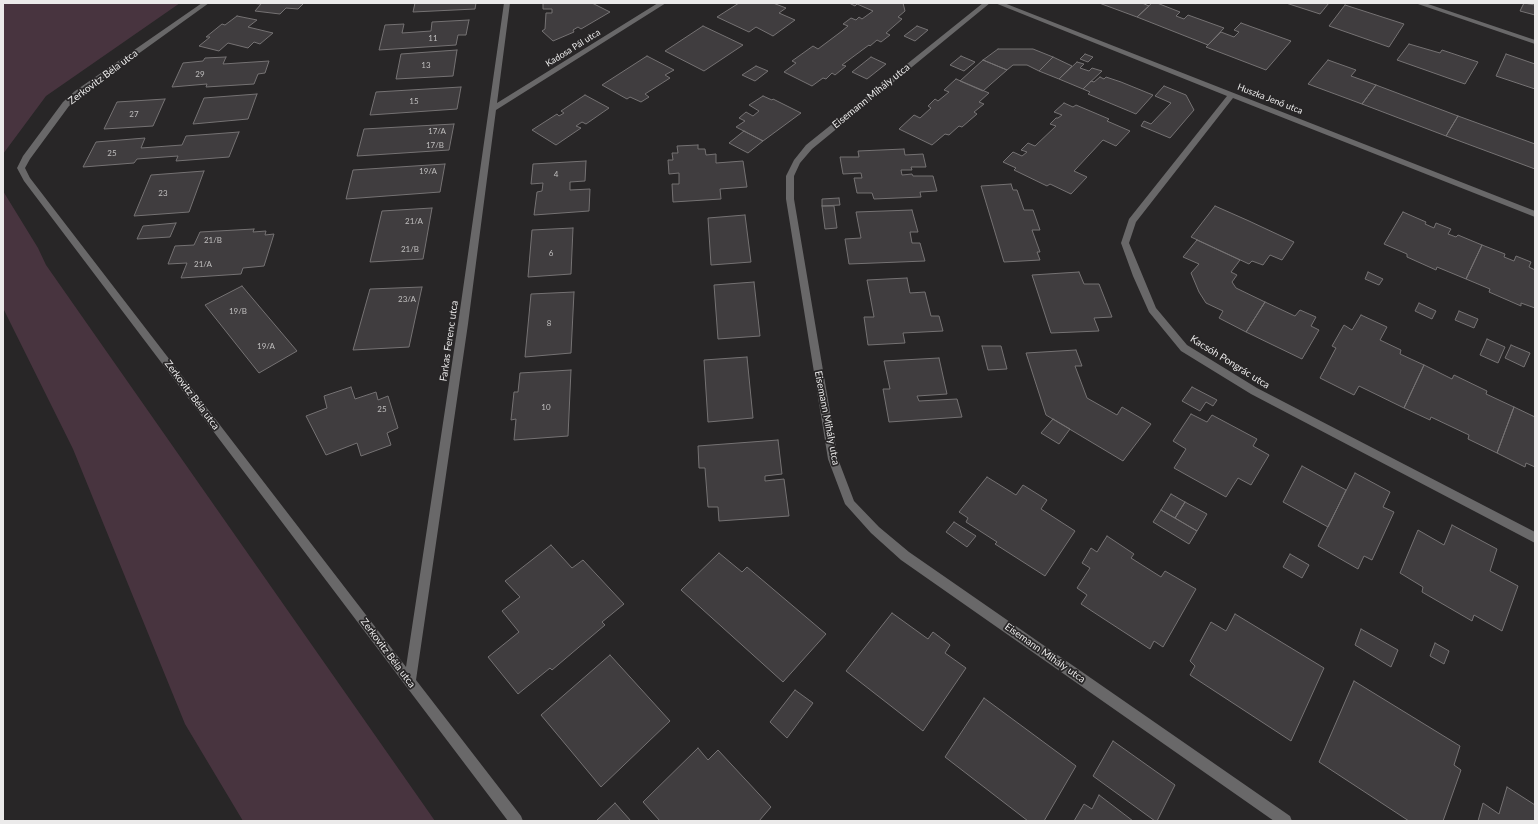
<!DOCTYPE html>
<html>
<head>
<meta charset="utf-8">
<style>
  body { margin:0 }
  #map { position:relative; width:1538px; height:824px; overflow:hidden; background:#282627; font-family:Lato,sans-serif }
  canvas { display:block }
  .frame { position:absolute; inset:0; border:4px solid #ebeaea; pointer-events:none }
</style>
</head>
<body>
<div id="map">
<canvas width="1538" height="824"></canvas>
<div class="frame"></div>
</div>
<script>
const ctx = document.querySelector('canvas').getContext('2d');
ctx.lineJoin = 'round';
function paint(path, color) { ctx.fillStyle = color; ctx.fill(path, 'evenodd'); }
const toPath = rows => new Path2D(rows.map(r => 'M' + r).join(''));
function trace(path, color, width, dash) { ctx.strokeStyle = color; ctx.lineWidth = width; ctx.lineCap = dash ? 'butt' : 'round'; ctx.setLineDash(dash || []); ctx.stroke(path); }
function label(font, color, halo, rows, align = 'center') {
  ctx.font = font + ' Lato,sans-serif'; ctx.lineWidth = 3.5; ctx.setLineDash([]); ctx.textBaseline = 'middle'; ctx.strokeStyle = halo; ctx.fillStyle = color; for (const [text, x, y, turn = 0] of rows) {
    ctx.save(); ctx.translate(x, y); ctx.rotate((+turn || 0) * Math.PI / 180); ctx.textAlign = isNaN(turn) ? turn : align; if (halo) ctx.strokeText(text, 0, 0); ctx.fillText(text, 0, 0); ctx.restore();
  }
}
paint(toPath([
  [3,3,180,3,46,96,3,154],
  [3,191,38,248,46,265,435,821,243,821,185,724,73,449,3,308]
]), '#48343f');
const building = toPath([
  [250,3,304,3,298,9,286,8,280,14,255,11,261,4,250,3],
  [415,3,476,3,475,9,413,12,415,3],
  [543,3,592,3,610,12,581,29,578,27,573,30,574,32,553,41,542,31,545,29,546,13,552,13,552,9,543,9,543,3],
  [739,3,773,3,786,8,779,13,795,20,773,36,756,27,749,32,717,17,739,3],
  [849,3,903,3,905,11,898,17,902,19,886,33,890,35,881,42,877,40,870,46,869,45,842,65,846,66,835,75,832,73,826,79,823,78,812,86,784,72,796,63,792,61,813,46,818,49,842,31,848,26,843,24,851,18,856,20,859,17,862,19,873,11,857,4,855,6,849,3],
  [1099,3,1142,3,1149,6,1137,17,1099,3],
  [1152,3,1157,3,1180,12,1176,16,1184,19,1188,15,1224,28,1208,45,1137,17,1152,3],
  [1286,3,1329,3,1320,14,1286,3],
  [1524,3,1535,5,1535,15,1520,11,1524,3],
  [1345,5,1404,24,1389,47,1329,26,1345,5],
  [237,16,257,20,248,27,273,33,260,44,254,42,248,48,228,43,219,51,199,46,210,37,206,37,222,24,225,25,237,16],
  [469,20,466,35,458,35,456,45,379,50,385,25,404,24,402,33,431,31,432,22,469,20],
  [1241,23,1291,41,1266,70,1206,47,1221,32,1234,37,1239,32,1234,30,1241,23],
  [703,26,743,45,704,71,665,51,703,26],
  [917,26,928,30,915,41,904,36,917,26],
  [1409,44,1440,53,1442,50,1478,62,1465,84,1397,60,1409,44],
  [998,49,1033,49,1053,57,1039,71,1027,65,1013,65,1007,70,983,60,998,49],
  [457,50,453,76,396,79,401,54,457,50],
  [1085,54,1093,57,1088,62,1080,59,1085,54],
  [1506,54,1535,64,1535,89,1496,76,1506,54],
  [647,56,674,70,665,75,670,78,645,94,649,97,641,102,630,97,627,99,602,85,647,56],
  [961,56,975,62,964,71,950,65,961,56],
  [226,57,223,64,269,61,265,73,258,74,254,84,206,87,207,84,172,87,183,63,203,61,205,58,226,57],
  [871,57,886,64,867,79,852,72,871,57],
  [1053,57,1072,66,1059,79,1039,71,1053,57],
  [983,60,1007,70,983,91,960,81,983,60],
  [1328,60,1356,70,1351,76,1376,85,1362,104,1308,84,1328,60],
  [1077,62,1084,64,1080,68,1089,71,1092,68,1102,71,1083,89,1059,79,1077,62],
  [756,66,768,71,755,81,742,75,756,66],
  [1100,77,1104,79,1106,77,1121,82,1153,95,1136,114,1088,94,1090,92,1083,89,1091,81,1094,82,1100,77],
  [956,79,989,93,979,102,984,104,974,112,977,114,962,127,959,126,949,135,945,134,932,145,899,129,914,115,920,118,931,108,928,106,935,99,938,101,949,92,944,90,956,79],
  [1376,85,1458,116,1446,136,1362,104,1376,85],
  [1164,86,1186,95,1194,110,1170,138,1141,126,1144,121,1151,124,1171,103,1155,96,1164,86],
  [461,87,457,109,370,115,376,92,461,87],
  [257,94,248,119,193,124,204,98,257,94],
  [585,95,609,108,586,124,582,122,576,126,581,128,556,145,532,130,557,114,559,116,564,113,561,111,585,95],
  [763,96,772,100,773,99,801,113,763,141,736,127,745,121,739,118,746,112,753,116,759,111,749,105,763,96],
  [165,99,153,126,104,129,117,102,165,99],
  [1064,103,1073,107,1076,105,1109,119,1107,121,1130,131,1116,146,1103,140,1074,171,1087,177,1071,194,1050,184,1047,186,1014,170,1016,168,1003,162,1013,152,1022,156,1027,152,1021,150,1028,143,1035,146,1056,126,1050,124,1056,118,1058,118,1062,115,1054,112,1064,103],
  [1458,116,1535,144,1535,169,1446,136,1458,116],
  [454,124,449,150,357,156,364,129,454,124],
  [744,131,763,141,748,153,729,143,744,131],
  [239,132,229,157,176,161,178,156,137,159,134,163,83,167,96,142,145,138,141,148,182,145,186,136,239,132],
  [698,145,698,149,705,149,706,155,716,154,716,163,743,161,747,187,720,189,721,199,673,202,672,184,679,184,679,173,669,174,668,160,673,160,672,153,678,153,677,146,698,145],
  [904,149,905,155,923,154,926,167,911,167,912,170,901,170,902,175,912,174,913,176,933,176,937,191,920,192,921,197,874,199,872,193,857,193,854,178,862,178,861,173,843,174,840,157,859,157,858,151,904,149],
  [586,161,585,181,570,182,570,190,590,189,589,211,534,215,537,192,542,191,543,183,531,184,533,164,586,161],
  [445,164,440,192,346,199,353,170,445,164],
  [204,171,189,212,134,216,151,175,204,171],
  [1011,184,1013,190,1017,190,1024,210,1033,210,1040,230,1032,230,1040,252,1037,252,1040,260,1004,262,981,186,1011,184],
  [839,198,840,205,822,206,822,199,839,198],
  [822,206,834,206,837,228,825,229,822,206],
  [1215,206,1249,221,1294,242,1282,260,1270,255,1263,265,1252,261,1249,264,1191,237,1215,206],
  [432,208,423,259,370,262,382,211,432,208],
  [912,210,918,232,910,232,912,243,920,243,925,261,849,264,845,239,861,238,856,212,912,210],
  [1403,212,1426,222,1425,224,1434,228,1436,223,1451,229,1448,234,1456,237,1458,235,1482,245,1466,279,1437,267,1436,270,1407,257,1407,254,1384,244,1403,212],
  [745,215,751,262,711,265,708,218,745,215],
  [176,223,170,237,137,239,143,226,176,223],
  [573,228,571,274,528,277,532,230,573,228],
  [254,229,253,232,266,231,265,235,274,234,264,266,243,268,241,274,181,278,187,263,168,264,175,246,194,245,200,232,254,229],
  [1197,240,1240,260,1231,272,1237,275,1232,282,1236,288,1265,302,1246,332,1219,318,1223,311,1206,303,1199,292,1191,273,1199,264,1183,257,1197,240],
  [1482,245,1505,254,1504,257,1514,261,1516,256,1531,262,1529,267,1535,270,1535,308,1521,303,1521,306,1489,292,1490,289,1466,279,1482,245],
  [1079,272,1084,284,1099,284,1112,317,1094,318,1099,331,1051,333,1032,275,1079,272],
  [1368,272,1383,279,1379,285,1365,279,1368,272],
  [907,278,910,293,925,292,931,316,939,316,943,331,903,333,905,343,868,345,864,317,874,317,867,280,907,278],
  [754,282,760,336,718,339,714,285,754,282],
  [242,286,297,351,259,373,205,305,242,286],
  [422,287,409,347,353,350,370,289,422,287],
  [574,292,571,353,525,357,531,294,574,292],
  [1265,302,1295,316,1300,310,1316,317,1311,326,1319,330,1302,359,1246,332,1265,302],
  [1419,303,1436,311,1432,319,1415,311,1419,303],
  [1459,311,1478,319,1474,328,1455,320,1459,311],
  [1361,315,1387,327,1380,340,1401,350,1400,354,1424,365,1404,408,1359,386,1354,395,1320,378,1336,348,1332,346,1344,325,1352,330,1361,315],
  [1487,339,1505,347,1498,363,1480,355,1487,339],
  [1511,345,1530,353,1524,367,1505,358,1511,345],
  [982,346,1001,346,1007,369,988,370,982,346],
  [1076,350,1082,366,1075,366,1087,398,1117,415,1122,407,1151,424,1123,461,1046,415,1026,353,1076,350],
  [747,357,753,418,708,422,704,360,747,357],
  [939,358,947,394,917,396,919,401,957,399,962,417,889,422,883,389,890,389,884,361,939,358],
  [1424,365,1452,379,1454,375,1487,391,1486,394,1514,407,1497,453,1468,439,1469,435,1431,417,1430,420,1404,408,1424,365],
  [571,370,568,436,514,440,516,419,511,420,514,392,518,392,520,373,571,370],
  [351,387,355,399,376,392,378,400,388,396,398,428,387,433,391,445,361,456,357,443,326,455,306,416,327,408,324,396,351,387],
  [1192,387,1217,400,1213,406,1206,402,1200,411,1182,401,1192,387],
  [1514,407,1535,417,1535,467,1526,463,1525,467,1497,453,1514,407],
  [1191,414,1207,422,1212,415,1257,439,1253,446,1269,455,1251,485,1238,478,1226,497,1174,468,1186,449,1173,441,1191,414],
  [1053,419,1070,429,1059,444,1041,433,1053,419],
  [778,440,782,474,765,476,765,481,784,479,789,516,719,521,718,507,708,507,705,468,699,468,698,446,778,440],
  [1302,466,1346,490,1328,527,1283,502,1302,466],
  [1355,473,1390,492,1383,507,1394,512,1372,560,1364,556,1358,569,1318,546,1355,473],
  [987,477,1016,495,1023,485,1047,500,1041,509,1075,531,1045,576,995,544,997,542,966,522,968,518,959,512,987,477],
  [1171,494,1185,502,1175,518,1161,510,1171,494],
  [1185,502,1207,514,1197,531,1175,518,1185,502],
  [1161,510,1197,531,1189,544,1153,522,1161,510],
  [954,522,976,536,967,547,946,532,954,522],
  [1452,525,1497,549,1490,571,1518,586,1502,631,1474,615,1472,621,1422,592,1423,587,1400,573,1418,530,1444,545,1452,525],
  [1107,536,1134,554,1131,558,1161,577,1165,571,1196,589,1163,647,1154,641,1150,649,1081,604,1087,595,1077,588,1090,568,1082,563,1091,548,1097,552,1107,536],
  [551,545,572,568,583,560,624,604,602,622,605,625,552,670,550,668,518,694,488,657,519,632,502,611,520,597,505,581,551,545],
  [719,553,742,572,747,567,826,634,783,682,681,590,719,553],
  [1290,554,1309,565,1302,578,1283,567,1290,554],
  [892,613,928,639,933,632,950,645,945,653,966,668,923,731,846,671,892,613],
  [1235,614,1324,668,1291,741,1190,675,1195,666,1190,661,1211,622,1226,631,1235,614],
  [1361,629,1398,650,1391,667,1355,645,1361,629],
  [1435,643,1449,651,1444,664,1430,656,1435,643],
  [610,655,670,721,601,787,541,715,610,655],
  [1354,681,1460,746,1454,765,1461,770,1443,821,1409,821,1319,762,1354,681],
  [795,690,813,703,787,738,770,722,795,690],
  [984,698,1076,766,1044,821,1028,821,945,757,984,698],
  [1113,741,1175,785,1157,821,1155,821,1093,776,1113,741],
  [698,748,708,760,718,750,771,807,759,821,660,821,643,802,698,748],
  [1507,787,1535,805,1535,821,1478,821,1483,803,1499,814,1507,787],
  [1099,795,1133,821,1074,821,1084,804,1092,809,1099,795],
  [615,803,631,821,596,821,615,803]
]);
paint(building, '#403d3f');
trace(building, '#757273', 1);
paint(toPath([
  [202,3,209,3,81,95,69,106,30,159,25,168,30,178,406,667,458,324,504,3,510,3,497,103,658,3,666,3,496,110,468,324,416,680,521,816,523,821,508,821,24,181,17,168,23,156,63,102,75,91,202,3],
  [983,3,990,3,812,149,800,163,794,176,794,199,838,459,854,501,879,527,909,552,1290,816,1292,821,1274,821,901,560,871,533,845,504,828,459,786,199,786,176,794,160,806,145,983,3],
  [995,3,1004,3,1535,211,1535,217,1233,98,1136,222,1129,243,1156,308,1187,345,1257,388,1535,532,1535,543,1251,394,1181,351,1149,312,1133,276,1121,243,1129,219,1227,96,995,3],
  [1415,3,1425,3,1535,40,1535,44,1415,3]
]), '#696869');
label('8px', '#c0bfbf', null, [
  ["11",433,38],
  ["13",426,65],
  ["29",200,74],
  ["15",414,101],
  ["27",134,114],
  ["17/A",437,131],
  ["17/B",435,145],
  ["25",112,153],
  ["19/A",428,171],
  ["4",556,174],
  ["23",163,193],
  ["21/A",414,221],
  ["21/B",213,240],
  ["21/B",410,249],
  ["6",551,253],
  ["21/A",203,264],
  ["23/A",407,299],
  ["19/B",238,311],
  ["8",549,323],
  ["19/A",266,346],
  ["10",546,407],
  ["25",382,409]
]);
label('9px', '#ebeaea', '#282627', [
  ["Kadosa Pál utca",573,48,-32],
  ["Huszka Jenő utca",1270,99,21]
]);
label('10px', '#ebeaea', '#282627', [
  ["Zerkovitz Béla utca",103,77,-37],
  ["Eisemann Mihály utca",871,96,-39],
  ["Farkas Ferenc utca",449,341,-82],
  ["Kacsóh Pongrác utca",1230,362,32],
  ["Zerkovitz Béla utca",192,395,53],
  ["Eisemann Mihály utca",827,418,79],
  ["Zerkovitz Béla utca",388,653,53],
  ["Eisemann Mihály utca",1045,653,35]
]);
</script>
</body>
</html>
